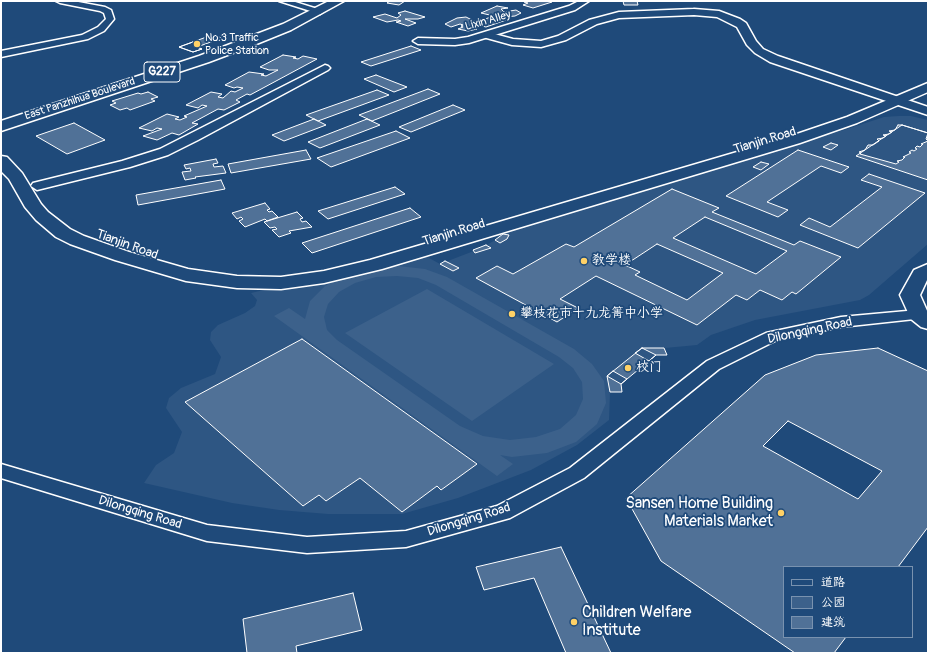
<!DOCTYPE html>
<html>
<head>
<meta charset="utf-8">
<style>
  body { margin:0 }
  #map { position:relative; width:929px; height:654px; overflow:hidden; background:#1f4a7a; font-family:Pangolin,"LXGW WenKai TC",sans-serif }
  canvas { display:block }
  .frame { position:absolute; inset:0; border:2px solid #fff; pointer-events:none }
  .legend { position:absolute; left:783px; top:566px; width:130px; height:72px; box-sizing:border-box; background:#1f4a7a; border:1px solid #7992af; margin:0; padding:5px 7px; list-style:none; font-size:12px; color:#fff }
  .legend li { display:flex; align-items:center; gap:8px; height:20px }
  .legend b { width:20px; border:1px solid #7992af }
</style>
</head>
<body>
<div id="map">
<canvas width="929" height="654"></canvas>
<div class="frame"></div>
<ul class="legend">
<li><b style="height:5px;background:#1f4a7a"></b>道路</li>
<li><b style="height:11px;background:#3c618b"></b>公园</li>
<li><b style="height:11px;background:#507197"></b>建筑</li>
</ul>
</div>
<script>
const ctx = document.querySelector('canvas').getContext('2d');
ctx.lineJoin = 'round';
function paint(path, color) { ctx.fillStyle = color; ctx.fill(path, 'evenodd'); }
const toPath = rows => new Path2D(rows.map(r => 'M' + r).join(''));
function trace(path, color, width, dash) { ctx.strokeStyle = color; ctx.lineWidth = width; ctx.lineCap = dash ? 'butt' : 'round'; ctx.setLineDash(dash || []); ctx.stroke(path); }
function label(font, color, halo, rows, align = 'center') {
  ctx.font = font + ' Pangolin,"LXGW WenKai TC",sans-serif'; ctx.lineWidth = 3.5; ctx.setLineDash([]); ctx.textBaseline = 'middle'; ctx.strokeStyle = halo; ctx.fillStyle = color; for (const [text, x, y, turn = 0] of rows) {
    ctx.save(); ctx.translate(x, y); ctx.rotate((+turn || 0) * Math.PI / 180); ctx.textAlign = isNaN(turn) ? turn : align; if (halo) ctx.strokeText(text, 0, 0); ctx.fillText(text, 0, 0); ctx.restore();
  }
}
paint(toPath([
  [899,116,911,116,928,120,928,244,869,295,860,300,755,320,711,335,697,345,665,348,667,355,655,355,621,384,622,392,610,392,609,420,577,445,531,470,458,498,402,514,328,514,279,510,232,503,144,483,156,465,174,453,182,432,166,408,169,398,181,388,215,374,221,357,210,340,211,332,218,325,245,313,255,306,257,300,251,293,264,290,291,288,420,253,440,264,479,249,501,237,514,224,844,130,884,117]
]), '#2e5683');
paint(toPath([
  [398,266,425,269,447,277,574,349,592,364,604,381,606,403,597,424,576,442,547,453,512,457,500,455,513,464,497,476,274,316,289,308,305,319,310,301,325,286,346,275,371,268],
  [397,276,418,278,436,285,559,357,573,368,582,382,583,399,576,415,560,429,536,437,510,440,483,436,460,426,337,340,327,330,324,317,328,304,339,292,355,283,376,277],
  [427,289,554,364,472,421,345,333]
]), '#3c618b');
const building = toPath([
  [390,1,405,1,399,5,387,3,390,1],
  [528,1,550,1,552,2,533,8,523,5,528,3,524,2,528,1],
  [623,1,637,1,638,5,624,5,623,1],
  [497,6,508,8,501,9,504,12,516,10,521,13,515,16,504,17,509,19,486,27,478,25,481,26,475,28,477,29,468,31,458,29,463,27,461,26,463,25,460,24,451,27,445,24,457,18,466,17,476,22,494,16,481,13,497,6],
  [405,11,425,17,418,19,405,19,416,23,408,26,396,22,401,21,398,20,387,22,373,17,385,14,397,18,401,15,398,13,405,11],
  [212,35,222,38,197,47,202,49,193,52,179,47,212,35],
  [193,42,201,45,197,47,202,49,193,52,179,47,193,42],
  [411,46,421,50,371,66,361,62,411,46],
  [283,55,296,57,293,58,298,59,303,56,317,59,250,95,247,94,236,100,240,102,224,110,218,109,192,123,198,124,179,135,172,133,157,140,143,136,162,129,157,128,152,131,139,128,167,114,179,117,175,119,180,120,187,117,184,116,207,106,202,105,198,108,186,105,211,92,222,94,218,97,223,98,231,91,235,92,243,88,237,87,234,88,225,85,249,72,264,74,261,75,266,76,278,70,269,70,260,67,283,55],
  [376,75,407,87,394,92,364,79,376,75],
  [428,89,440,94,372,121,359,115,428,89],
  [377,90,389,95,318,121,306,115,377,90],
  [148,92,158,97,151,99,155,101,130,110,127,108,120,110,110,105,116,103,112,101,138,93,141,94,148,92],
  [453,105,465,110,411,132,399,127,453,105],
  [314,119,326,125,284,141,272,135,314,119],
  [367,119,380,125,320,148,308,142,367,119],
  [74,123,105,140,67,154,36,136,74,123],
  [898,125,902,125,928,133,926,139,928,141,921,144,923,144,920,147,917,146,915,148,917,149,914,151,912,150,909,152,911,153,903,157,905,157,902,160,897,161,899,162,896,164,860,154,861,153,859,152,865,150,868,145,873,145,879,141,877,139,883,138,886,136,883,135,889,134,892,132,889,131,895,130,898,125],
  [902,125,928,133,928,180,856,156,902,125],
  [396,131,410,138,331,167,317,158,396,131],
  [831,143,838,145,831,150,823,147,831,143],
  [306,150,311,159,231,173,228,164,306,150],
  [798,150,849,167,841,173,821,166,767,202,788,210,778,217,726,196,798,150],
  [216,159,218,163,213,164,214,167,223,166,226,173,195,177,196,178,185,180,182,172,191,171,190,168,186,169,184,165,216,159],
  [761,162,769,164,761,170,753,167,761,162],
  [869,174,925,193,858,248,800,225,809,218,830,227,882,187,861,180,869,174],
  [221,180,225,189,138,205,136,195,221,180],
  [395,187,405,194,328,219,318,211,395,187],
  [672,189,719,208,712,212,794,245,800,241,841,257,796,294,792,292,782,300,760,290,747,300,736,295,697,325,596,276,560,299,578,308,557,322,476,278,497,266,513,274,566,244,574,247,672,189],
  [705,217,787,251,756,274,673,238,705,217],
  [657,244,723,273,687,300,635,275,640,272,625,265,657,244],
  [265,203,270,209,267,210,269,212,272,211,278,217,267,221,265,219,245,227,239,221,243,219,241,217,237,219,232,213,265,203],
  [410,208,421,217,312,253,302,243,410,208],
  [297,212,303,218,300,219,302,222,306,221,312,227,289,231,291,233,279,237,272,230,277,229,275,227,270,228,264,222,297,212],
  [503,234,509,235,507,239,500,243,495,240,503,234],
  [486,245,491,248,475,253,473,250,486,245],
  [445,261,459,268,453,271,440,264,445,261],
  [302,339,477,464,441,490,437,486,402,512,360,478,326,501,319,495,303,506,185,402,302,339],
  [642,348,656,355,621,384,607,376,642,348],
  [642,348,664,348,667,355,656,355,649,361,635,353,642,348],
  [878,348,928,371,928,527,898,567,784,567,784,637,846,637,834,653,795,653,661,561,626,498,765,375,816,355,878,348],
  [788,421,882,471,858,499,763,446,788,421],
  [613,371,627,379,621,384,622,392,610,392,607,376,613,371],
  [561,547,611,653,566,653,534,578,484,590,476,567,561,547],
  [353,593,362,630,296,646,297,653,247,653,243,619,353,593]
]);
paint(building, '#507197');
trace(building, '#fff', 1);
const minor = toPath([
  [56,1,73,1,105,7,111,10,114,19,104,31,88,39,1,57,1,51,82,35,98,27,106,19,104,13,100,11,60,3,56,1],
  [279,1,292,1,324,11,320,14,279,1],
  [579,1,589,1,575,10,469,43,455,45,418,44,413,41,418,38,455,39,468,37,569,6,579,1],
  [325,65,328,66,330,68,328,70,198,140,168,155,130,167,37,190,31,186,33,183,122,161,160,149,325,65],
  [918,310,924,312,926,315,924,318,841,327,777,340,719,369,584,478,510,518,406,547,307,553,207,541,1,478,1,464,207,525,307,537,406,531,497,506,570,468,707,361,766,333,841,317,918,310]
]);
const tertiary = toPath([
  [694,9,719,11,740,19,746,23,756,41,763,49,778,56,928,107,928,115,770,62,755,53,747,45,737,27,717,17,694,15,619,18,597,24,566,40,541,47,512,45,483,37,481,35,487,32,513,39,541,41,558,36,589,20,619,12,694,9],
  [928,264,928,278,920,295,928,313,928,329,921,327,911,319,900,295,914,270,928,264]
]);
const secondary = toPath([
  [928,83,928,92,857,123,800,143,382,269,324,283,281,289,237,288,186,281,115,260,70,244,56,237,36,220,25,207,9,179,1,171,1,156,7,157,22,173,41,204,48,212,70,229,84,236,129,252,188,269,237,276,281,277,324,271,370,260,788,137,847,117,928,83]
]);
const trunk = toPath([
  [329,1,344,1,291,30,254,45,209,62,1,131,1,121,199,56,283,24,329,1]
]);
trace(minor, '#fff', 3);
trace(tertiary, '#fff', 3);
trace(secondary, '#fff', 3);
trace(trunk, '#fff', 3);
paint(minor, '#1f4a7a');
paint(tertiary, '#1f4a7a');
paint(secondary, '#1f4a7a');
paint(trunk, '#1f4a7a');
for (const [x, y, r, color] of [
  [197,44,4,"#ffd166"],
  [584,261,4,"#ffd166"],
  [512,314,4,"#ffd166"],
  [628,368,4,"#ffd166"],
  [781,513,4,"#ffd166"],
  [574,622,4,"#ffd166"]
]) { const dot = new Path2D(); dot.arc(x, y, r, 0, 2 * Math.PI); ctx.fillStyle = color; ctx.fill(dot); trace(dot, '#1f4a7a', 1.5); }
label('11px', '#fff', '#1f4a7a', [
  ["Lixin Alley",488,21,-16],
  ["East Panzhihua Boulevard",80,99,-18]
]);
label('11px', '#fff', '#1f4a7a', [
  ["No.3 Traffic",205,38],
  ["Police Station",205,51]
], 'left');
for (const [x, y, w] of [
  [162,72,36]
]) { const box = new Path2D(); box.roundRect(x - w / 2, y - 10, w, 20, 3); ctx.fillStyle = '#1f4a7a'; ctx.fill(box); trace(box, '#fff', 1); }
label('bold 12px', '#fff', null, [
  ["G227",162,72]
]);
label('13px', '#fff', '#1f4a7a', [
  ["Tianjin Road",765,141,-17],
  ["Tianjin Road",454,233,-17],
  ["Tianjin Road",127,245,20],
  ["Dilongqing Road",810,331,-12],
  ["Dilongqing Road",140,513,17],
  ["Dilongqing Road",469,520,-17]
]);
label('13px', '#fff', '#1f4a7a', [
  ["教学楼",592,261],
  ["攀枝花市十九龙箐中小学",520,314],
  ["校门",636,368]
], 'left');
label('16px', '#fff', '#1f4a7a', [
  ["Sansen Home Building",773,504],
  ["Materials Market",773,522],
  ["Children Welfare",582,613,"left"],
  ["Institute",582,631,"left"]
], 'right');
</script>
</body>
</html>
